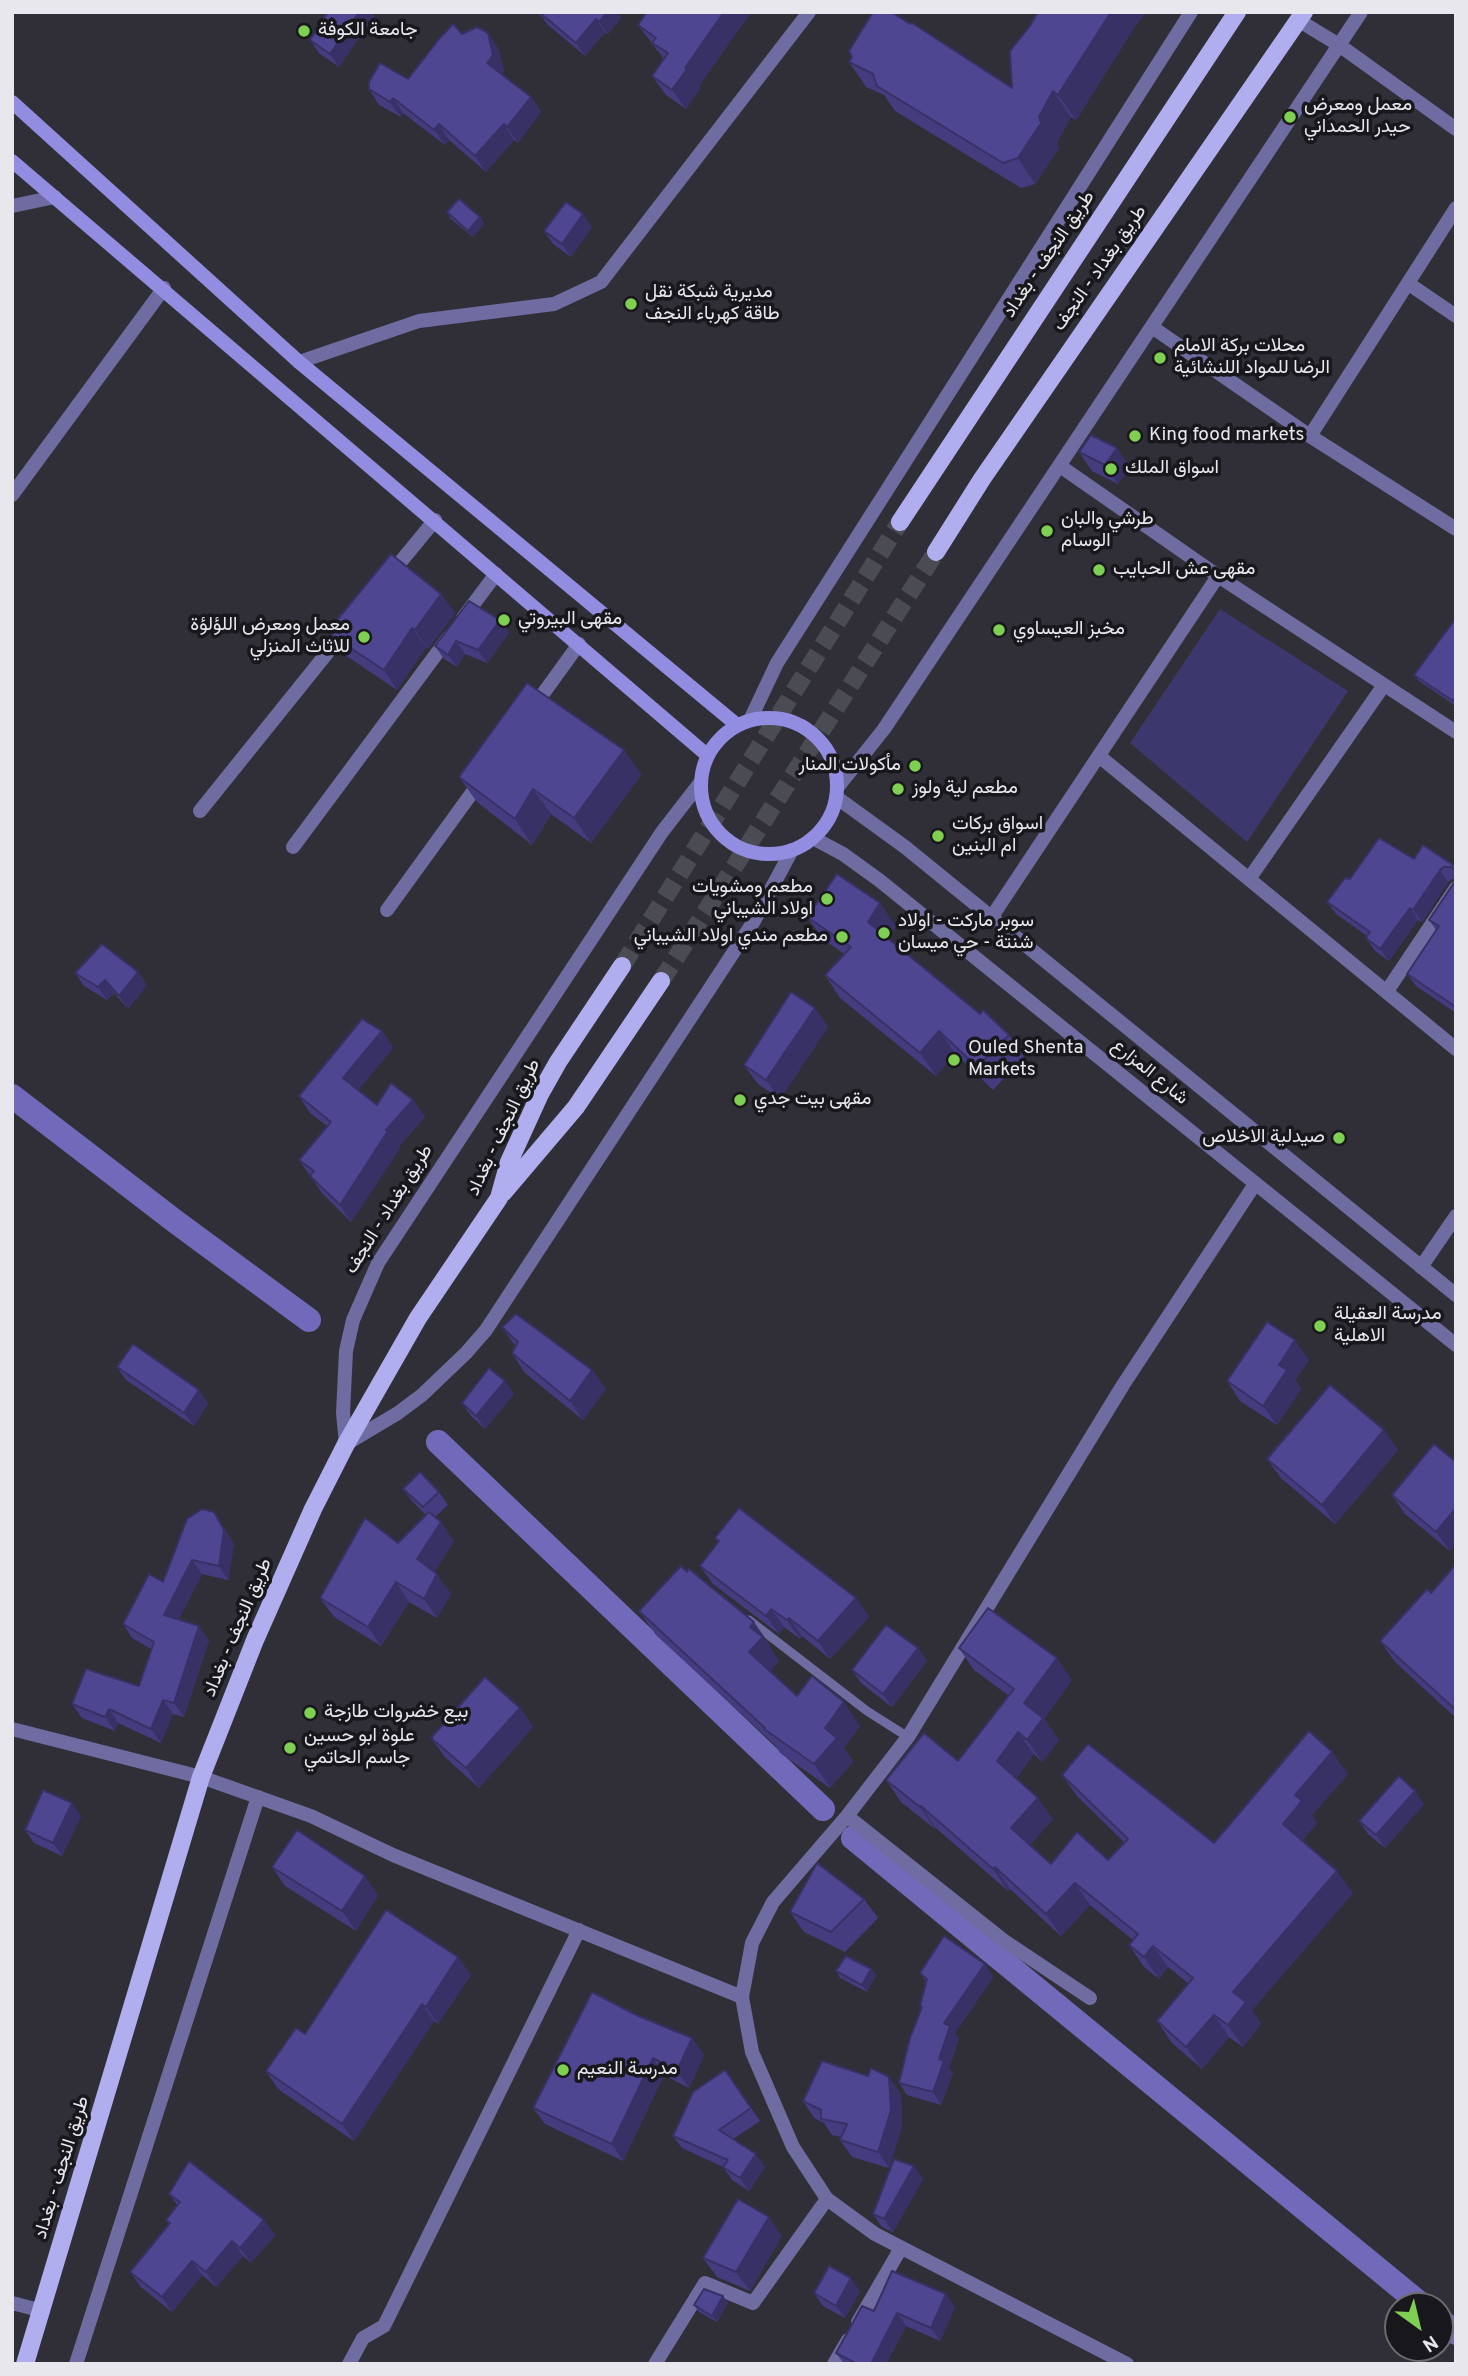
<!DOCTYPE html>
<html>
<head>
<meta charset="utf-8">
<style>
  body { margin:0 }
  #map { position:relative; width:1468px; height:2376px; overflow:hidden; background:#302f38; font-family:Overpass,sans-serif }
  canvas { display:block }
  .frame { position:absolute; inset:0; border:14px solid #e7e7ed; pointer-events:none }
  .north { position:absolute; left:1384px; top:2292px; width:70px; height:70px; box-sizing:border-box; background:#18181c; border:2px solid #6b6b70; border-radius:50%; rotate:146deg; font-size:19px; font-weight:700; line-height:28px; text-align:center; color:#e7e7ed }
  .north::after { content:''; display:block; margin:auto; width:24px; height:32px; background:#7fd052; clip-path:polygon(50% 0,100% 100%,50% 72%,0 100%) }
</style>
</head>
<body>
<div id="map">
<canvas width="1468" height="2376"></canvas>
<div class="frame"></div>
<div class="north">N</div>
</div>
<script>
const ctx = document.querySelector('canvas').getContext('2d');
ctx.lineJoin = 'round';
function paint(path, color) { ctx.fillStyle = color; ctx.fill(path, 'evenodd'); }
const toPath = rows => new Path2D(rows.map(r => 'M' + r).join(''));
function trace(path, color, width, dash) { ctx.strokeStyle = color; ctx.lineWidth = width; ctx.lineCap = dash ? 'butt' : 'round'; ctx.setLineDash(dash || []); ctx.stroke(path); }
function label(font, color, halo, rows, align = 'center') {
  ctx.font = font + ' Overpass,Vazirmatn,sans-serif'; ctx.lineWidth = 7; ctx.setLineDash([]); ctx.textBaseline = 'middle'; ctx.strokeStyle = halo; ctx.fillStyle = color; for (const [text, x, y, turn = 0] of rows) {
    ctx.save(); ctx.translate(x, y); ctx.rotate((+turn || 0) * Math.PI / 180); ctx.textAlign = isNaN(turn) ? turn : align; if (halo) ctx.strokeText(text, 0, 0); ctx.fillText(text, 0, 0); ctx.restore();
  }
}
paint(toPath([
  [1220,609,1348,691,1247,842,1130,743]
]), '#3c376c');
trace(toPath([
  [12,1096,176,1222,309,1320],
  [438,1442,823,1809],
  [853,1838,1423,2306],
  [1440,2320,1456,2333]
]), '#716aba', 24);
trace(toPath([
  [622,966,900,522],
  [661,981,936,552]
]), '#4b4b53', 18, [18, 9]);
trace(toPath([
  [749,1620,867,1711,908,1737]
]), '#6f6ca1', 9);
trace(toPath([
  [1298,20,1339,45,1456,129],
  [12,206,55,197],
  [1409,284,1456,316],
  [1152,327,1310,436,1456,529],
  [299,362,419,321,554,304,601,282,809,12],
  [1310,436,1456,208],
  [1060,466,1218,576,1456,732],
  [12,495,164,288],
  [389,576,435,520],
  [463,618,496,574],
  [532,709,579,644],
  [750,720,777,663,1191,12],
  [1099,756,1456,1049],
  [700,783,662,832,378,1263,353,1320,346,1351,343,1413,346,1444,398,1413,422,1395,466,1353,486,1330,754,921,792,850],
  [837,788,884,729,1361,12],
  [200,811,348,627],
  [293,847,449,637],
  [1249,879,1384,685],
  [387,910,482,779],
  [991,918,1218,576],
  [1387,991,1456,888],
  [1421,1267,1456,1216],
  [12,1729,201,1777,311,1816,393,1855,742,1997],
  [847,1816,1003,1940,1090,1998],
  [12,2303,43,2311],
  [858,2322,901,2248],
  [349,2364,363,2338,384,2326,579,1930],
  [655,2364,705,2283,753,2303,827,2199],
  [834,2364,848,2340],
  [1127,2364,875,2234,827,2199,793,2147,752,2052,742,1997,752,1943,773,1902,847,1816,908,1737,1123,1385,1255,1184]
]), '#6f6ca1', 14);
trace(toPath([
  [836,797,905,847,1456,1295],
  [813,838,843,854,879,880,1456,1345],
  [76,2364,258,1797]
]), '#6f6ca1', 14);
trace(toPath([
  [12,102,299,362,737,725],
  [12,161,707,755],
  '701 786a68 68 0 1 1 136 0a68 68 0 1 1-136 0Z'
]), '#938de1', 14);
trace(toPath([
  [900,522,1237,12],
  [936,552,982,479,1304,12],
  [503,1193,576,1107,661,981],
  [25,2364,201,1777,255,1640,313,1509,346,1444,418,1318,499,1198,509,1162,540,1094,558,1062,622,966]
]), '#b1aeef', 18);
paint(toPath([
  [328,12,371,12,374,16,339,67,319,53,310,40],
  [536,12,617,12,621,18,608,34,605,32,585,56,547,24,543,18],
  [751,12,699,86,700,88,686,109,666,95,652,76,664,59,638,25],
  [1134,28,1076,120,1071,117,1057,142,1059,148,1035,184,1021,188,895,111,884,95,866,87,849,62,1012,88],
  [462,34,498,48,504,71,501,74,531,97,541,112,518,143,514,140,486,172,449,140,445,145,403,113,401,117,379,105,369,89,408,79],
  [447,212,480,217,484,224,473,237,451,219],
  [592,227,571,257,553,244,544,231],
  [1079,452,1130,467,1118,484,1092,471],
  [441,594,455,613,428,649,426,647,397,690,345,655,332,636,336,630,333,625],
  [1456,618,1456,706,1419,681,1414,675],
  [500,620,509,633,487,663,465,654,457,667,444,659,435,646],
  [624,750,641,775,591,843,551,814,532,845,477,802,459,777],
  [1414,859,1456,867,1456,1013,1416,986,1407,974,1436,930,1429,920,1456,879,1452,879,1448,882,1422,922,1418,920,1389,961,1375,951,1366,938,1367,936,1336,914,1327,902,1350,879],
  [807,917,896,926,887,938,980,1014,1009,1035,1024,1057,993,1090,955,1053,936,1076,840,998,825,975,844,954,823,939],
  [138,972,147,985,128,1009,114,993,107,1000,84,986,75,973],
  [815,1008,828,1027,780,1099,758,1084,744,1065],
  [382,1031,393,1048,358,1090,377,1105,413,1100,425,1117,399,1146,400,1148,351,1222,322,1193,299,1160,327,1126,310,1113,299,1096],
  [502,1327,592,1370,606,1389,583,1420,525,1373,512,1353,516,1347],
  [1309,1360,1295,1380,1301,1389,1277,1425,1240,1401,1227,1381],
  [117,1367,208,1403,194,1426,126,1380],
  [514,1394,485,1429,471,1416,462,1403],
  [1398,1450,1335,1524,1281,1478,1267,1459],
  [1456,1462,1456,1543,1450,1551,1405,1514,1392,1495],
  [403,1489,439,1492,448,1505,435,1517,454,1541,434,1572,451,1594,437,1618,409,1602,381,1646,334,1617,320,1598,398,1543,426,1515,412,1501],
  [214,1512,234,1544,228,1580,202,1574,178,1620,209,1640,184,1717,173,1714,161,1743,118,1723,115,1731,82,1718,72,1704,139,1686,151,1649,132,1638,123,1624,163,1582],
  [715,1538,869,1617,830,1659,802,1636,800,1639,784,1627,779,1634,713,1584,700,1566,718,1543],
  [1456,1564,1456,1718,1395,1662,1380,1641,1431,1593],
  [639,1611,770,1645,769,1646,779,1661,770,1671,797,1696,860,1726,844,1748,853,1762,830,1788,780,1753,775,1745,656,1635],
  [918,1648,927,1661,892,1707,861,1683,852,1670],
  [959,1648,1072,1680,1044,1719,1059,1740,1042,1762,1034,1754,1016,1778,1053,1819,1030,1845,1051,1864,1108,1860,1125,1843,1078,1797,1062,1775,1214,1843,1348,1774,1312,1815,1317,1823,1302,1841,1353,1893,1252,2010,1261,2024,1243,2047,1229,2037,1202,2069,1172,2043,1157,2021,1189,1984,1168,1967,1159,1979,1144,1967,1129,1945,1133,1940,1090,1905,1061,1936,1010,1889,1008,1891,936,1828,935,1829,901,1802,886,1780,958,1761,1008,1695,974,1670],
  [520,1708,533,1727,479,1788,445,1757,431,1738],
  [72,1803,81,1816,62,1856,34,1843,25,1830],
  [1424,1804,1385,1848,1368,1834,1359,1821],
  [272,1867,378,1895,356,1931,285,1886],
  [864,1899,878,1918,845,1952,804,1932,790,1912],
  [985,1964,993,1977,955,2033,959,2038,949,2068,953,2073,941,2105,907,2095,899,2083,921,2008,920,2006,926,1982,920,1973],
  [836,1971,876,1975,867,1992,840,1978],
  [471,1975,438,2024,434,2021,354,2141,278,2089,266,2071,305,2034],
  [636,2015,692,2038,704,2055,689,2088,664,2075,623,2161,545,2124,533,2108],
  [725,2070,760,2121,733,2139,765,2167,749,2191,732,2180,723,2167,682,2148,673,2136],
  [901,2094,902,2127,889,2168,852,2157,840,2140,842,2137,832,2135,824,2123,814,2118,803,2101],
  [914,2166,923,2179,893,2232,882,2227,873,2214],
  [169,2194,264,2220,275,2235,251,2263,243,2256,216,2287,202,2275,172,2312,141,2287,130,2272,169,2224,166,2220,178,2206],
  [782,2236,750,2291,717,2277,703,2258],
  [860,2291,845,2318,823,2306,814,2293],
  [723,2296,728,2303,717,2322,699,2312,694,2305],
  [955,2307,940,2341,906,2326,886,2364,844,2364,836,2353,874,2311]
]), '#443c7e');
paint(toPath([
  [359,12,371,12,374,16,339,67,330,54],
  [607,12,617,12,621,18,608,34,599,22],
  [724,12,751,12,699,86,700,88,686,109,672,90,685,68],
  [1111,12,1147,12,1134,28,1076,120,1058,95],
  [596,19,605,32,585,56,576,43],
  [488,33,498,48,504,71,498,79,487,63],
  [1053,91,1071,117,1057,142,1059,148,1035,184,1018,158],
  [531,97,541,112,518,143,507,127],
  [393,98,403,113,401,117,390,102],
  [439,124,449,140,445,145,434,130],
  [504,124,514,140,486,172,475,156],
  [583,214,592,227,571,257,562,244],
  [480,217,484,224,473,237,468,231],
  [1117,448,1130,467,1118,484,1105,465],
  [441,594,455,613,428,649,415,630],
  [500,620,509,633,487,663,478,650],
  [412,628,426,647,397,690,384,670],
  [456,641,465,654,457,667,448,655],
  [624,750,641,775,591,843,574,818],
  [533,789,551,814,532,845,515,819],
  [1440,870,1448,882,1422,922,1413,910],
  [880,903,896,926,883,944,868,922],
  [1410,908,1418,920,1389,961,1380,949],
  [138,972,147,985,128,1009,119,996],
  [105,980,114,993,107,1000,98,987],
  [815,1008,828,1027,780,1099,766,1080],
  [382,1031,393,1048,355,1094,343,1078],
  [939,1031,955,1053,936,1076,920,1053],
  [413,1100,425,1117,399,1146,400,1148,351,1222,340,1205,386,1130],
  [1295,1340,1309,1360,1295,1380,1301,1389,1277,1425,1263,1406,1279,1365],
  [592,1370,606,1389,583,1420,570,1401],
  [505,1381,514,1394,485,1429,476,1416],
  [199,1390,208,1403,194,1426,184,1413],
  [1384,1430,1398,1450,1335,1524,1322,1505],
  [1456,1508,1456,1543,1450,1551,1436,1532],
  [214,1512,234,1544,228,1580,219,1566],
  [441,1522,454,1541,430,1579,417,1559],
  [192,1560,202,1574,174,1629,164,1615],
  [437,1574,451,1594,437,1618,424,1599],
  [396,1582,409,1602,381,1646,368,1627],
  [856,1598,869,1617,830,1659,818,1641],
  [771,1609,784,1627,779,1634,766,1616],
  [789,1618,802,1636,800,1639,787,1620],
  [754,1622,770,1645,769,1646,779,1661,766,1676,749,1652,750,1627],
  [199,1626,209,1640,184,1717,174,1703],
  [918,1648,927,1661,892,1707,883,1694],
  [1057,1658,1072,1680,1044,1719,1059,1740,1042,1762,1027,1740,1024,1703],
  [163,1700,173,1714,161,1743,151,1729],
  [844,1702,860,1726,844,1748,853,1762,830,1788,814,1764,825,1728],
  [520,1708,533,1727,479,1788,466,1768],
  [109,1709,118,1723,115,1731,105,1717],
  [1018,1732,1034,1754,1012,1782,997,1761],
  [1332,1752,1348,1774,1312,1815,1317,1823,1298,1846,1283,1824,1295,1795],
  [1415,1791,1424,1804,1385,1848,1376,1835],
  [1038,1798,1053,1819,1026,1850,1011,1828],
  [72,1803,81,1816,62,1856,53,1843],
  [921,1806,936,1828,935,1829,920,1807],
  [995,1867,1010,1889,1008,1891,993,1869],
  [1337,1871,1353,1893,1252,2010,1261,2024,1243,2047,1228,2025,1233,1992],
  [365,1876,378,1895,356,1931,342,1911],
  [1075,1883,1090,1905,1061,1936,1046,1914],
  [1153,1946,1168,1967,1159,1979,1144,1957],
  [458,1957,471,1975,438,2024,426,2007],
  [985,1964,993,1977,955,2033,959,2038,949,2068,953,2073,941,2105,933,2092,939,2059,944,2023],
  [871,1969,876,1975,867,1992,862,1985],
  [422,2004,434,2021,354,2141,342,2124],
  [1214,2015,1229,2037,1202,2069,1186,2047],
  [692,2038,704,2055,689,2088,677,2071],
  [653,2058,664,2075,623,2161,612,2144],
  [889,2077,901,2094,902,2127,889,2168,878,2152],
  [756,2154,765,2167,749,2191,740,2178],
  [914,2166,923,2179,893,2232,884,2219],
  [769,2217,782,2236,750,2291,736,2272],
  [264,2220,275,2235,251,2263,240,2248],
  [232,2241,243,2256,216,2287,206,2272],
  [192,2261,202,2275,172,2312,162,2297],
  [851,2278,860,2291,845,2318,836,2306],
  [946,2294,955,2307,940,2341,931,2328],
  [723,2296,728,2303,717,2322,712,2316],
  [897,2313,906,2326,886,2364,871,2364]
]), '#373166');
const building = toPath([
  [328,12,359,12,330,54,310,40,328,12],
  [539,12,607,12,599,22,596,19,576,43,539,12],
  [647,12,724,12,685,68,687,69,672,90,652,76,668,53,652,43,656,38,638,25,647,12],
  [873,12,891,12,910,24,912,23,1012,88,1010,51,1030,26,1038,12,1111,12,1058,95,1053,91,1039,117,1041,123,1018,158,1003,163,877,86,873,74,849,62,852,57,849,51,873,12],
  [453,24,462,34,477,27,488,33,493,55,487,63,531,97,507,127,504,124,475,156,439,124,434,130,393,98,390,102,369,89,369,82,380,63,408,79,439,39,453,24],
  [459,199,480,217,468,231,447,212,459,199],
  [566,202,583,214,562,244,544,231,566,202],
  [1091,435,1117,448,1105,465,1079,452,1091,435],
  [391,554,441,594,415,630,412,628,384,670,332,636,337,629,333,625,391,554],
  [469,601,500,620,478,650,456,641,448,655,435,646,469,601],
  [1456,618,1456,696,1453,701,1414,675,1456,618],
  [527,683,624,750,574,818,533,789,515,819,459,777,527,683],
  [1379,838,1414,859,1423,845,1456,867,1456,872,1452,867,1444,867,1440,870,1413,910,1410,908,1380,949,1366,938,1370,932,1327,902,1345,878,1350,879,1379,838],
  [837,874,880,903,868,922,980,1014,983,1010,1009,1035,977,1067,939,1031,920,1053,825,975,851,947,807,917,837,874],
  [1456,877,1456,1007,1407,974,1439,926,1429,920,1456,880,1456,877],
  [102,944,138,972,119,996,105,980,98,987,75,973,102,944],
  [791,992,815,1008,766,1080,744,1065,791,992],
  [362,1019,382,1031,343,1078,377,1105,391,1083,413,1100,386,1130,388,1131,340,1205,310,1176,314,1171,299,1160,331,1122,299,1096,362,1019],
  [516,1314,592,1370,570,1401,512,1353,518,1342,502,1327,516,1314],
  [1267,1322,1295,1340,1279,1365,1287,1370,1263,1406,1227,1381,1267,1322],
  [133,1344,199,1390,184,1413,117,1367,133,1344],
  [489,1368,505,1381,476,1416,462,1403,489,1368],
  [1330,1385,1384,1430,1322,1505,1267,1459,1330,1385],
  [1434,1444,1456,1462,1456,1508,1436,1532,1392,1495,1434,1444],
  [420,1472,439,1492,423,1507,403,1489,420,1472],
  [739,1508,856,1598,818,1641,789,1618,787,1620,771,1609,766,1616,700,1566,719,1541,715,1538,739,1508],
  [202,1509,214,1512,224,1530,219,1566,192,1560,164,1615,199,1626,174,1703,163,1700,151,1729,109,1709,105,1717,72,1704,86,1669,139,1686,154,1642,123,1624,149,1574,163,1582,187,1519,202,1509],
  [429,1512,441,1522,417,1559,437,1574,424,1599,396,1582,368,1627,320,1598,365,1518,398,1543,429,1512],
  [1456,1564,1456,1710,1380,1641,1427,1589,1431,1593,1456,1564],
  [681,1566,687,1572,689,1569,754,1622,750,1627,763,1637,749,1652,797,1696,812,1676,844,1702,825,1728,837,1738,814,1764,764,1729,765,1728,639,1611,681,1566],
  [988,1608,1057,1658,1024,1703,1043,1718,1027,1740,1018,1732,997,1761,1038,1798,1011,1828,1051,1864,1077,1832,1108,1860,1128,1839,1062,1775,1088,1744,1214,1843,1309,1731,1332,1752,1295,1795,1302,1801,1283,1824,1337,1871,1233,1992,1246,2002,1228,2025,1214,2015,1186,2047,1157,2021,1193,1978,1153,1946,1144,1957,1129,1945,1138,1934,1075,1883,1046,1914,995,1867,993,1869,921,1806,920,1807,886,1780,924,1733,958,1761,1014,1689,959,1648,988,1608],
  [886,1625,918,1648,883,1694,852,1670,886,1625],
  [485,1677,520,1708,466,1768,431,1738,485,1677],
  [1399,1776,1415,1791,1376,1835,1359,1821,1399,1776],
  [43,1790,72,1803,53,1843,25,1830,43,1790],
  [297,1830,365,1876,342,1911,272,1867,297,1830],
  [817,1863,864,1899,831,1932,790,1912,817,1863],
  [386,1910,458,1957,426,2007,422,2004,342,2124,266,2071,296,2028,305,2034,386,1910],
  [944,1936,985,1964,944,2023,950,2026,939,2059,944,2061,933,2092,899,2083,910,2038,922,2007,920,2006,927,1979,920,1973,944,1936],
  [846,1956,871,1969,862,1985,836,1971,846,1956],
  [592,1992,636,2015,692,2038,677,2071,653,2058,612,2144,533,2108,592,1992],
  [822,2061,868,2076,871,2068,889,2077,891,2110,878,2152,840,2140,847,2124,821,2119,821,2110,803,2101,822,2061],
  [725,2070,751,2108,719,2130,756,2154,740,2178,723,2167,728,2160,673,2136,693,2092,725,2070],
  [894,2159,914,2166,884,2219,873,2214,894,2159],
  [189,2161,264,2220,240,2248,232,2241,206,2272,192,2261,162,2297,130,2272,170,2223,166,2220,180,2202,169,2194,189,2161],
  [738,2199,769,2217,736,2272,703,2258,738,2199],
  [829,2266,851,2278,836,2306,814,2293,829,2266],
  [892,2271,946,2294,931,2328,897,2313,871,2364,857,2364,836,2353,862,2306,874,2311,892,2271],
  [704,2289,723,2296,712,2316,694,2305,704,2289]
]);
paint(building, '#4f4692');
trace(building, '#373166', 2);
for (const [x, y, r, color] of [
  [304,31,7,"#7fd052"],
  [1290,117,7,"#7fd052"],
  [631,304,7,"#7fd052"],
  [1160,358,7,"#7fd052"],
  [1135,436,7,"#7fd052"],
  [1111,469,7,"#7fd052"],
  [1047,531,7,"#7fd052"],
  [1099,570,7,"#7fd052"],
  [504,620,7,"#7fd052"],
  [999,630,7,"#7fd052"],
  [364,637,7,"#7fd052"],
  [915,766,7,"#7fd052"],
  [898,789,7,"#7fd052"],
  [938,836,7,"#7fd052"],
  [827,899,7,"#7fd052"],
  [884,933,7,"#7fd052"],
  [842,937,7,"#7fd052"],
  [954,1060,7,"#7fd052"],
  [740,1100,7,"#7fd052"],
  [1339,1138,7,"#7fd052"],
  [1320,1326,7,"#7fd052"],
  [310,1713,7,"#7fd052"],
  [290,1748,7,"#7fd052"],
  [563,2070,7,"#7fd052"]
]) { const dot = new Path2D(); dot.arc(x, y, r, 0, 2 * Math.PI); ctx.fillStyle = color; ctx.fill(dot); trace(dot, '#18181c', 2.5); }
label('19px', '#e7e7ed', '#18181c', [
  ["جامعة الكوفة",318,31],
  ["معمل ومعرض",1304,106],
  ["حيدر الحمداني",1304,128],
  ["مديرية شبكة نقل",645,293],
  ["طاقة كهرباء النجف",645,315],
  ["محلات بركة الامام",1174,347],
  ["الرضا للمواد اللنشائية",1174,369],
  ["King food markets",1149,436],
  ["اسواق الملك",1125,469],
  ["طرشي والبان",1061,520],
  ["الوسام",1061,542],
  ["مقهى عش الحبايب",1113,570],
  ["مقهى البيروتي",518,620],
  ["معمل ومعرض اللؤلؤة",350,626,"right"],
  ["للاثاث المنزلي",350,648,"right"],
  ["مخبز العيساوي",1013,630],
  ["مأكولات المنار",901,766,"right"],
  ["مطعم لية ولوز",912,789],
  ["اسواق بركات",952,825],
  ["ام البنين",952,847],
  ["مطعم ومشويات",813,888,"right"],
  ["اولاد الشيباني",813,910,"right"],
  ["سوبر ماركت - اولاد",898,922],
  ["شنتة - حي ميسان",898,944],
  ["مطعم مندي اولاد الشيباني",828,937,"right"],
  ["Ouled Shenta",968,1049],
  ["Markets",968,1071],
  ["مقهى بيت جدي",754,1100],
  ["صيدلية الاخلاص",1325,1138,"right"],
  ["مدرسة العقيلة",1334,1315],
  ["الاهلية",1334,1337],
  ["بيع خضروات طازجة",324,1713],
  ["علوة ابو حسين",304,1737],
  ["جاسم الحاتمي",304,1759],
  ["مدرسة النعيم",577,2070]
], 'left');
label('19px', '#e7e7ed', '#18181c', [
  ["طريق النجف - بغداد",1050,255,-56],
  ["طريق بغداد - النجف",1101,269,-55],
  ["شارع المزارع",1149,1073,39],
  ["طريق النجف - بغداد",505,1128,-65],
  ["طريق بغداد - النجف",390,1210,-58],
  ["طريق النجف - بغداد",239,1628,-67],
  ["طريق النجف - بغداد",63,2168,-73]
]);
</script>
</body>
</html>
